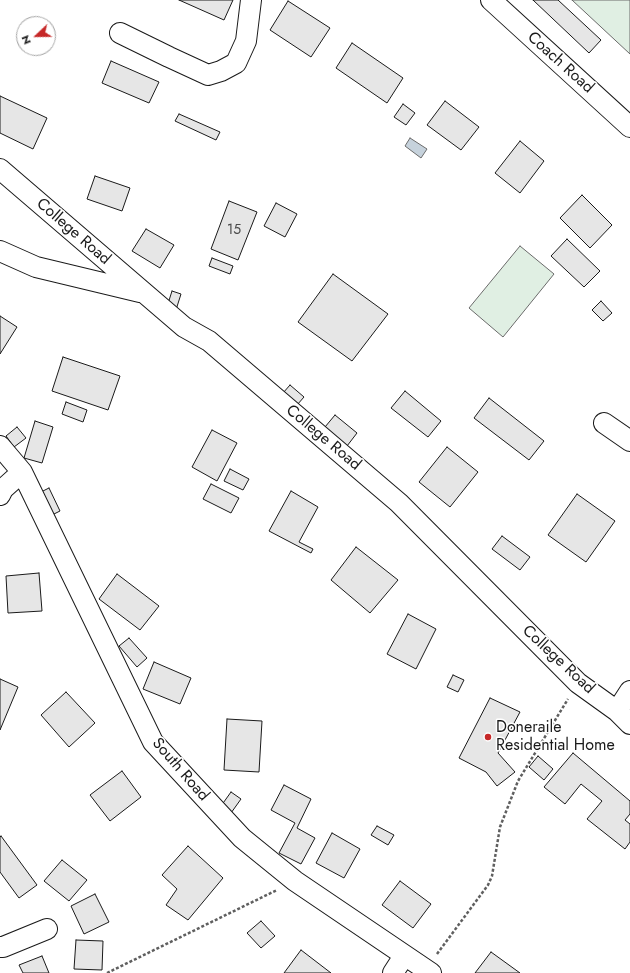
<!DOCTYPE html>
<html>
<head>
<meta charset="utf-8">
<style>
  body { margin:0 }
  #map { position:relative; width:630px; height:973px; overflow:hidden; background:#fff; font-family:Jost,sans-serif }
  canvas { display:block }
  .north { position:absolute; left:16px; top:16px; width:40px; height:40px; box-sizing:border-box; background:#fff; border:1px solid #a3a3a3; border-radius:50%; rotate:248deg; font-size:11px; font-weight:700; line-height:16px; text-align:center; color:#1a1a1a }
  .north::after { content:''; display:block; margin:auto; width:14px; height:18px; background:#c62828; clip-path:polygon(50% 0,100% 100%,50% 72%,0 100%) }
</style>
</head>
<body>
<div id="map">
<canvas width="630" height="973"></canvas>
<div class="north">N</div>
</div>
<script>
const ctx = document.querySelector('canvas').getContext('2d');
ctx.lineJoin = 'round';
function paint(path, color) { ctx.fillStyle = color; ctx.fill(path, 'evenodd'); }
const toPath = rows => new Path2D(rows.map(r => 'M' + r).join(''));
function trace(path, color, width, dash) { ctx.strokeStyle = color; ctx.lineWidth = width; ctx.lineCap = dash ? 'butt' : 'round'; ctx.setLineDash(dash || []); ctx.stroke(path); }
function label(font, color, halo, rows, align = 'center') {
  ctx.font = font + ' Jost,sans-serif'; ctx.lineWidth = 3; ctx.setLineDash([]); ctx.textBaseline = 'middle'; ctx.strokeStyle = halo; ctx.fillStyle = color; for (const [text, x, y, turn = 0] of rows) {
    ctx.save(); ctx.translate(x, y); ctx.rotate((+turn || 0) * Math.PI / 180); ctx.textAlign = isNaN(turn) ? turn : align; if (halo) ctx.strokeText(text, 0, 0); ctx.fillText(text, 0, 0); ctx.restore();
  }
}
const green = toPath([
  [572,0,630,0,630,54,572,0],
  [520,246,554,274,503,337,469,308,520,246]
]);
paint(green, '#e0efe3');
trace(green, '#6a6a6a', 1);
const water = toPath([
  [410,138,427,149,421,158,405,146,410,138]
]);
paint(water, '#c6d2dc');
trace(water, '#6a6a6a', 1);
const building = toPath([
  [179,0,233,0,224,20,179,0],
  [533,0,558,0,601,40,589,53,533,0],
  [288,1,330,28,311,57,270,30,288,1],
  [352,43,403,78,387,103,336,68,352,43],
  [111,61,159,82,149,103,102,83,111,61],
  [0,96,47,118,33,149,0,133,0,96],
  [445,101,479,127,461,150,427,125,445,101],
  [403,104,415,113,406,125,394,117,403,104],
  [179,114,220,132,216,140,175,121,179,114],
  [520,141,544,161,520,193,495,173,520,141],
  [95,176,130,188,122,211,87,199,95,176],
  [582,195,612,225,590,248,560,218,582,195],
  [229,201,257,212,238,260,211,249,229,201],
  [276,203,297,214,285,237,264,226,276,203],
  [146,229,174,245,160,268,132,251,146,229],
  [567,239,600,271,584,287,551,256,567,239],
  [212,258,233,266,230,274,209,266,212,258],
  [333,274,388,314,352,361,298,322,333,274],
  [172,291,181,294,175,313,166,310,172,291],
  [601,301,612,313,603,321,592,310,601,301],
  [0,316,17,327,0,354,0,316],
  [63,357,120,376,108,410,52,391,63,357],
  [290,385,304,397,297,405,283,393,290,385],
  [405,391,441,421,428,437,391,408,405,391],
  [489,398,544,441,529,460,474,418,489,398],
  [66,402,87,410,83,422,62,414,66,402],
  [335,415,357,433,347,446,325,427,335,415],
  [35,421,53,427,42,463,24,458,35,421],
  [17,427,26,438,14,447,6,436,17,427],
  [212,430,237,443,217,481,192,467,212,430],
  [447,447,478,472,450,507,419,482,447,447],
  [230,469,249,479,243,490,224,481,230,469],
  [211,484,239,498,231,513,203,499,211,484],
  [49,488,60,511,48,517,37,494,49,488],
  [291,491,318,507,299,542,313,549,311,553,269,531,291,491],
  [577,494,615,521,586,562,548,535,577,494],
  [502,536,530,557,520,570,492,549,502,536],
  [356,547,398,580,370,613,331,580,356,547],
  [39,573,42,611,8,613,6,576,39,573],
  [117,574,159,606,140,630,99,599,117,574],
  [408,614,436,629,416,669,387,654,408,614],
  [129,638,147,658,137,667,119,646,129,638],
  [154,662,191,678,180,704,143,689,154,662],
  [453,675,464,680,458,692,447,687,453,675],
  [0,679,18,687,0,730,0,679],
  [66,692,95,723,69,747,41,715,66,692],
  [490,698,520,712,498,753,515,772,497,786,486,772,459,758,490,698],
  [227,719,262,721,259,772,224,770,227,719],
  [573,753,630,801,630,814,625,820,630,824,630,842,625,849,587,819,602,801,581,784,565,804,544,787,573,753],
  [538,756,553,769,544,780,529,767,538,756],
  [122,771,141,797,110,821,90,795,122,771],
  [284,785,311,799,297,828,315,838,301,864,279,853,295,823,271,810,284,785],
  [231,792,241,799,231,813,221,806,231,792],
  [377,826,394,835,388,845,371,835,377,826],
  [332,833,360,849,344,878,316,863,332,833],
  [1,836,37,885,19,898,0,872,0,837,1,836],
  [188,846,223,878,188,920,166,905,177,889,162,875,188,846],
  [62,860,87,880,69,901,44,881,62,860],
  [400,881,431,904,413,928,382,905,400,881],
  [95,894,109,922,84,934,71,906,95,894],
  [261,921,275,936,261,948,247,933,261,921],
  [76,940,103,941,102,970,74,969,76,940],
  [301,950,331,973,284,973,301,950],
  [491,952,520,973,475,973,491,952],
  [42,956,49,973,23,973,19,965,42,956]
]);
paint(building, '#e6e6e6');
trace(building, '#1a1a1a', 1);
const minor = toPath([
  [491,0,630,127],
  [120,33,169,57,208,75,221,71,236,63,246,41,251,0],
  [0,169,184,327,209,341,399,503,578,683,617,711,630,724],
  [0,251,36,267,140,292],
  [604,423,630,441],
  [0,446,22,472,153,742,242,838,295,881,431,973],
  [0,495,3,489,22,472],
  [617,711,630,691],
  [0,947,3,947,47,929],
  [393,973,404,956]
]);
trace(minor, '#1a1a1a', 22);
trace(toPath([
  [437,954,488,885,492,876,500,827,518,781,568,699],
  [107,973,277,890]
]), '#5f5f5f', 2.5, [3, 2]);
trace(minor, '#fff', 20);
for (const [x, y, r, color] of [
  [488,737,4,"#c62828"]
]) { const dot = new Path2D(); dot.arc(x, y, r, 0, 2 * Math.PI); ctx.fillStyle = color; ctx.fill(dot); trace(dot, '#fff', 1.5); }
label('14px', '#4d4d4d', null, [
  ["15",234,231]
]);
label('16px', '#1a1a1a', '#fff', [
  ["Coach Road",560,63,42],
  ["College Road",73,232,41],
  ["College Road",323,438,40],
  ["College Road",558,660,43],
  ["South Road",180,770,49]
]);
label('16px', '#1a1a1a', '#fff', [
  ["Doneraile",496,728],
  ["Residential Home",496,746]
], 'left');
</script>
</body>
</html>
